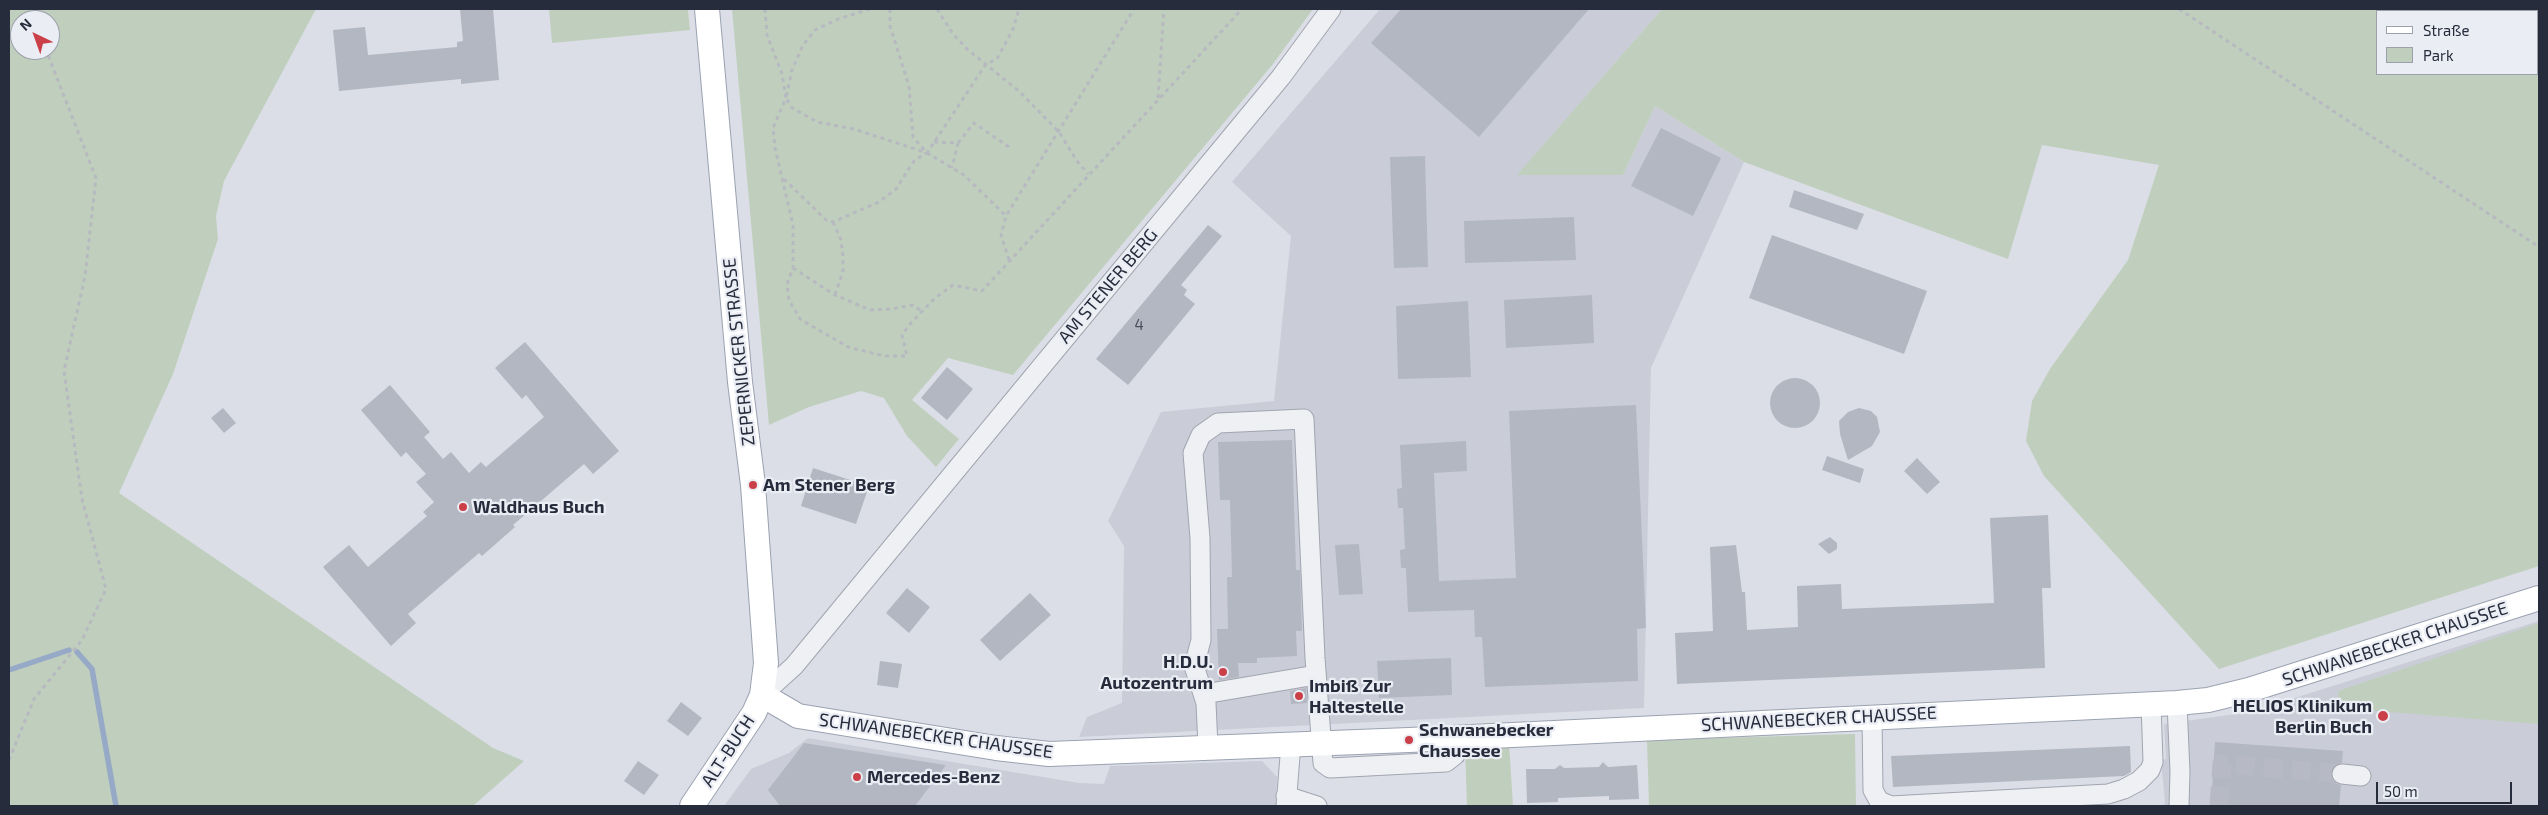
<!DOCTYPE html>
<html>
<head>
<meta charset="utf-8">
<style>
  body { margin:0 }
  #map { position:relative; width:2548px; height:815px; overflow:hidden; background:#dbdee6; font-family:"Exo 2",sans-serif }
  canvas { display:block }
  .frame { position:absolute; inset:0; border:10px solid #262c3b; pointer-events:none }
  .legend { position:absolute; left:2376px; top:10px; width:162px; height:65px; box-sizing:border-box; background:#ebedf4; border:1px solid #9ca0aa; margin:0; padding:6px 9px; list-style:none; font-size:15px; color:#262c3b }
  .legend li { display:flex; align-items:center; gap:10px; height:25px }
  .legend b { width:25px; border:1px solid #9ca0aa }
  .north { position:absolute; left:10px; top:10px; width:50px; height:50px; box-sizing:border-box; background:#ebedf4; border:1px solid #9ca0aa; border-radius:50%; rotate:318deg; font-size:14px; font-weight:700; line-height:20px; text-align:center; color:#262c3b }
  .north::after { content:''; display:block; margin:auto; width:18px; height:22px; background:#cb4048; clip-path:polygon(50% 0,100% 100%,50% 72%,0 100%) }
  .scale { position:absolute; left:2376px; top:782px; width:136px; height:22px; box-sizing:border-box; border:2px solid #262c3b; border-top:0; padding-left:6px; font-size:15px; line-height:18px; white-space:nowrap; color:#262c3b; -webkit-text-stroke:4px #ebedf4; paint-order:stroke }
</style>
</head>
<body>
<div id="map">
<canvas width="2548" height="815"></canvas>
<div class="frame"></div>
<ul class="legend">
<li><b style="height:6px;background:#fff"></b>Straße</li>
<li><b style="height:14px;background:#c0cfbd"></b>Park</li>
</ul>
<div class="north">N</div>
<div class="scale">50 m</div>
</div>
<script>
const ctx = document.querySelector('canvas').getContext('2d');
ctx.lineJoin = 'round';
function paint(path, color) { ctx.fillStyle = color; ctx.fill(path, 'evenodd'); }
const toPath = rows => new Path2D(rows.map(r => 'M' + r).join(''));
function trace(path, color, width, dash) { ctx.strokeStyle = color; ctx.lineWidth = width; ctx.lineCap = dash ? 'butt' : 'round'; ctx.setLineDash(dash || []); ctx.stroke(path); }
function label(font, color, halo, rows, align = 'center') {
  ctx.font = font + ' "Exo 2",sans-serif'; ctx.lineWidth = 4.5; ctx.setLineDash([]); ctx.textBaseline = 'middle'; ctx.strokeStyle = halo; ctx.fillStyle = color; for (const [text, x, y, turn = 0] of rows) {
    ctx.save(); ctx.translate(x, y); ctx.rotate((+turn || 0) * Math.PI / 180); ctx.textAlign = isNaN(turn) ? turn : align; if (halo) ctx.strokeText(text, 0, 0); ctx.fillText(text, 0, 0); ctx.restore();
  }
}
paint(toPath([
  [1380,9,1662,9,1518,175,1623,175,1655,106,1744,162,1651,368,1644,708,1079,737,1087,717,1122,703,1124,546,1108,521,1161,412,1274,401,1291,236,1232,182],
  [2539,621,2539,806,2162,806,2165,803,2161,760,2166,759,2164,724,2250,712],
  [808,738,1079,783,1104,784,1110,766,1262,761,1277,777,1276,806,724,806,751,769,789,753]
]), '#cacdd7');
paint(toPath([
  [9,9,316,9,224,181,216,216,218,239,173,374,119,493,493,748,524,761,473,806,9,806],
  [20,20,50,20,50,50,20,50],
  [549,9,688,9,690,30,552,43],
  [732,9,1313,9,1273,64,1013,375,948,358,912,400,959,439,936,467,907,436,884,398,861,391,809,407,769,425],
  [1662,9,2539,9,2539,566,2219,669,2044,476,2026,441,2032,401,2050,369,2128,260,2159,165,2042,145,2008,259,1744,162,1655,106,1623,175,1517,175],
  [2537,11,2537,74,2377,74,2377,11],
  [2539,623,2539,724,2339,708,2338,691],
  [1855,734,1856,806,1649,806,1647,740],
  [1509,743,1513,806,1467,806,1465,746]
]), '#c0cfbd');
trace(toPath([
  [77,652,92,669,116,806],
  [9,670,69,650]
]), '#96a9c6', 5.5);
paint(toPath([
  [460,9,493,9,499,80,461,84,461,79,339,91,333,30,365,27,368,55,457,47,457,42,463,41],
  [1401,9,1589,9,1479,137,1371,43],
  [1661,128,1721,158,1693,216,1631,186],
  [1425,156,1428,267,1394,268,1390,157],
  [1794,190,1864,214,1857,230,1789,207],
  [1574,217,1576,260,1465,263,1464,221],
  [1208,225,1222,236,1181,285,1187,290,1184,295,1195,304,1128,385,1096,359],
  [1772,235,1927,291,1904,354,1749,298],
  [1592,295,1594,343,1506,348,1504,300],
  [1468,301,1471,377,1398,379,1396,306],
  [525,342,619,451,593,474,584,464,513,525,515,527,482,556,479,553,408,614,416,623,391,646,323,567,349,545,368,567,427,516,423,512,434,502,416,482,426,474,406,452,401,457,361,410,390,385,430,432,424,437,443,459,451,452,469,473,481,462,486,467,544,417,526,395,522,399,495,368],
  [947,367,973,389,947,420,921,398],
  '1770 403a25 25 0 1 1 50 0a25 25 0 1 1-50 0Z',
  [1636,405,1646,628,1637,629,1638,681,1485,687,1482,637,1475,637,1474,610,1408,612,1406,568,1401,568,1400,550,1405,549,1403,508,1398,508,1397,489,1402,488,1400,445,1466,441,1467,471,1434,473,1439,581,1516,578,1509,411],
  [223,408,236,423,224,433,211,418],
  [1859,408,1871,411,1877,417,1880,432,1872,446,1848,460,1840,434,1839,421,1848,412],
  [1292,440,1296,570,1300,570,1302,631,1296,631,1297,656,1257,658,1257,663,1238,663,1239,677,1219,680,1217,629,1228,629,1227,577,1232,577,1230,500,1220,500,1218,442],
  [1827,456,1864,469,1860,483,1822,470],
  [1917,458,1940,482,1927,494,1904,471],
  [813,468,869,486,856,524,801,506],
  [2048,515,2051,588,2042,588,2045,668,1677,684,1675,633,1713,631,1710,547,1736,545,1742,592,1745,592,1747,630,1798,627,1797,586,1841,584,1842,609,1994,603,1990,518],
  [1830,537,1837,543,1837,549,1829,554,1818,544],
  [1359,544,1363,594,1339,595,1335,545],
  [907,588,930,607,909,633,886,613],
  [1030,593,1051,615,1000,661,980,640],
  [1451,658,1452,695,1379,698,1377,661],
  [880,661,902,664,898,688,877,685],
  [1306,688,1307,703,1291,704,1290,691],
  [681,702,702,718,688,736,667,721],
  [2215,742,2343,751,2342,763,2333,767,2331,773,2335,783,2341,785,2339,806,2211,806],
  [804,743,946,765,915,806,780,806,768,790],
  [2130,746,2131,772,2124,776,1893,787,1891,756],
  [638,761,659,775,644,795,624,781],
  [1603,762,1608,767,1637,765,1639,799,1609,800,1609,796,1558,798,1558,802,1527,803,1526,769,1555,769,1560,765,1564,768,1599,767]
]), '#b3b7c2');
trace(toPath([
  [2219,806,2222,764,2342,774]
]), '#b7bac4', 19, [19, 9]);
const minor = toPath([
  [1204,694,1316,675],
  [762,695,794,666,1281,77,1331,9],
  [2177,703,2180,772,2179,806],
  [1872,717,1873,790,1879,801,1891,806,2108,794,2124,789,2139,781,2150,770,2153,762,2151,704],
  [1208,747,1206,703,1194,666,1201,640,1200,538,1193,453,1201,435,1218,423,1304,419,1315,658,1323,763,1330,768,1446,762,1455,755,1454,737],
  [2342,774,2361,776],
  [1286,796,1317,806],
  [1286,806,1291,744]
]);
const major = toPath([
  [762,695,798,716,996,748,1049,754,1409,740,2177,703,2208,700,2249,690,2539,598],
  [692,806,754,713,762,695,766,663,753,485,740,382,707,9]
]);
trace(minor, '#a1a5af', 21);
trace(major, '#9ba2b1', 26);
trace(toPath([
  [765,9,767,35,782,74,786,98,773,128,775,148,793,225,793,268,787,284,789,300,800,319,848,347,884,356,907,356,902,335,910,324,935,298,953,285,982,291,1242,9],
  [870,9,838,19,815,30,803,45,792,70,786,98,791,107,817,122,854,129,927,153,986,64,997,59,1013,29,1019,9],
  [890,9,890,26,909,86,913,137,927,153,964,175,1006,216],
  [937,9,953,34,967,49,1020,92,1059,132,1077,161,1088,174],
  [2179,9,2539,247],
  [38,20,38,9],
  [1158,98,1164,9],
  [934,142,958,143,952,168],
  [958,143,974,123,1012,149],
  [784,179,827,221,833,222,879,202,896,189,914,161,926,153],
  [833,222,841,240,843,257,843,271,835,295],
  [1009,260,1001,235,1006,216,1134,9],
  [793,268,835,295,870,310,891,309,912,305,922,311],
  [9,760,34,699,82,640,106,589,82,499,64,371,85,276,96,178,46,50]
]), '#b6b9c0', 3, [4, 4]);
trace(minor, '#eef0f4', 19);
trace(major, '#fff', 24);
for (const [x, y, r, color] of [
  [753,485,5,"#cb4048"],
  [463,507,5,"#cb4048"],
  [1223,672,5,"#cb4048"],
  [1299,696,5,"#cb4048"],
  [2383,716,6,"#cb4048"],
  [1409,740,5,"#cb4048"],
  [857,777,5,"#cb4048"]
]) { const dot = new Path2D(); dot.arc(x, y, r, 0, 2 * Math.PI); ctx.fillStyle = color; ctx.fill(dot); trace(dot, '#ebedf4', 2); }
label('15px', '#494f5d', null, [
  ["4",1139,325]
]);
label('18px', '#262c3b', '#ebedf4', [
  ["AM STENER BERG",1108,286,-50],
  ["ZEPERNICKER STRASSE",739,352,-96],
  ["SCHWANEBECKER CHAUSSEE",2395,644,-18],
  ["SCHWANEBECKER CHAUSSEE",1819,719,-3],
  ["SCHWANEBECKER CHAUSSEE",936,736,8],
  ["ALT-BUCH",728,751,-57]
]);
label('bold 18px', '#262c3b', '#ebedf4', [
  ["Am Stener Berg",763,485],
  ["Waldhaus Buch",473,507],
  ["H.D.U.",1213,662,"right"],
  ["Autozentrum",1213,683,"right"],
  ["Imbiß Zur",1309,686],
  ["Haltestelle",1309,707],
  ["HELIOS Klinikum",2372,706,"right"],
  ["Berlin Buch",2372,727,"right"],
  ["Schwanebecker",1419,730],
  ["Chaussee",1419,751],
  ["Mercedes-Benz",867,777]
], 'left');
</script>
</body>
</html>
